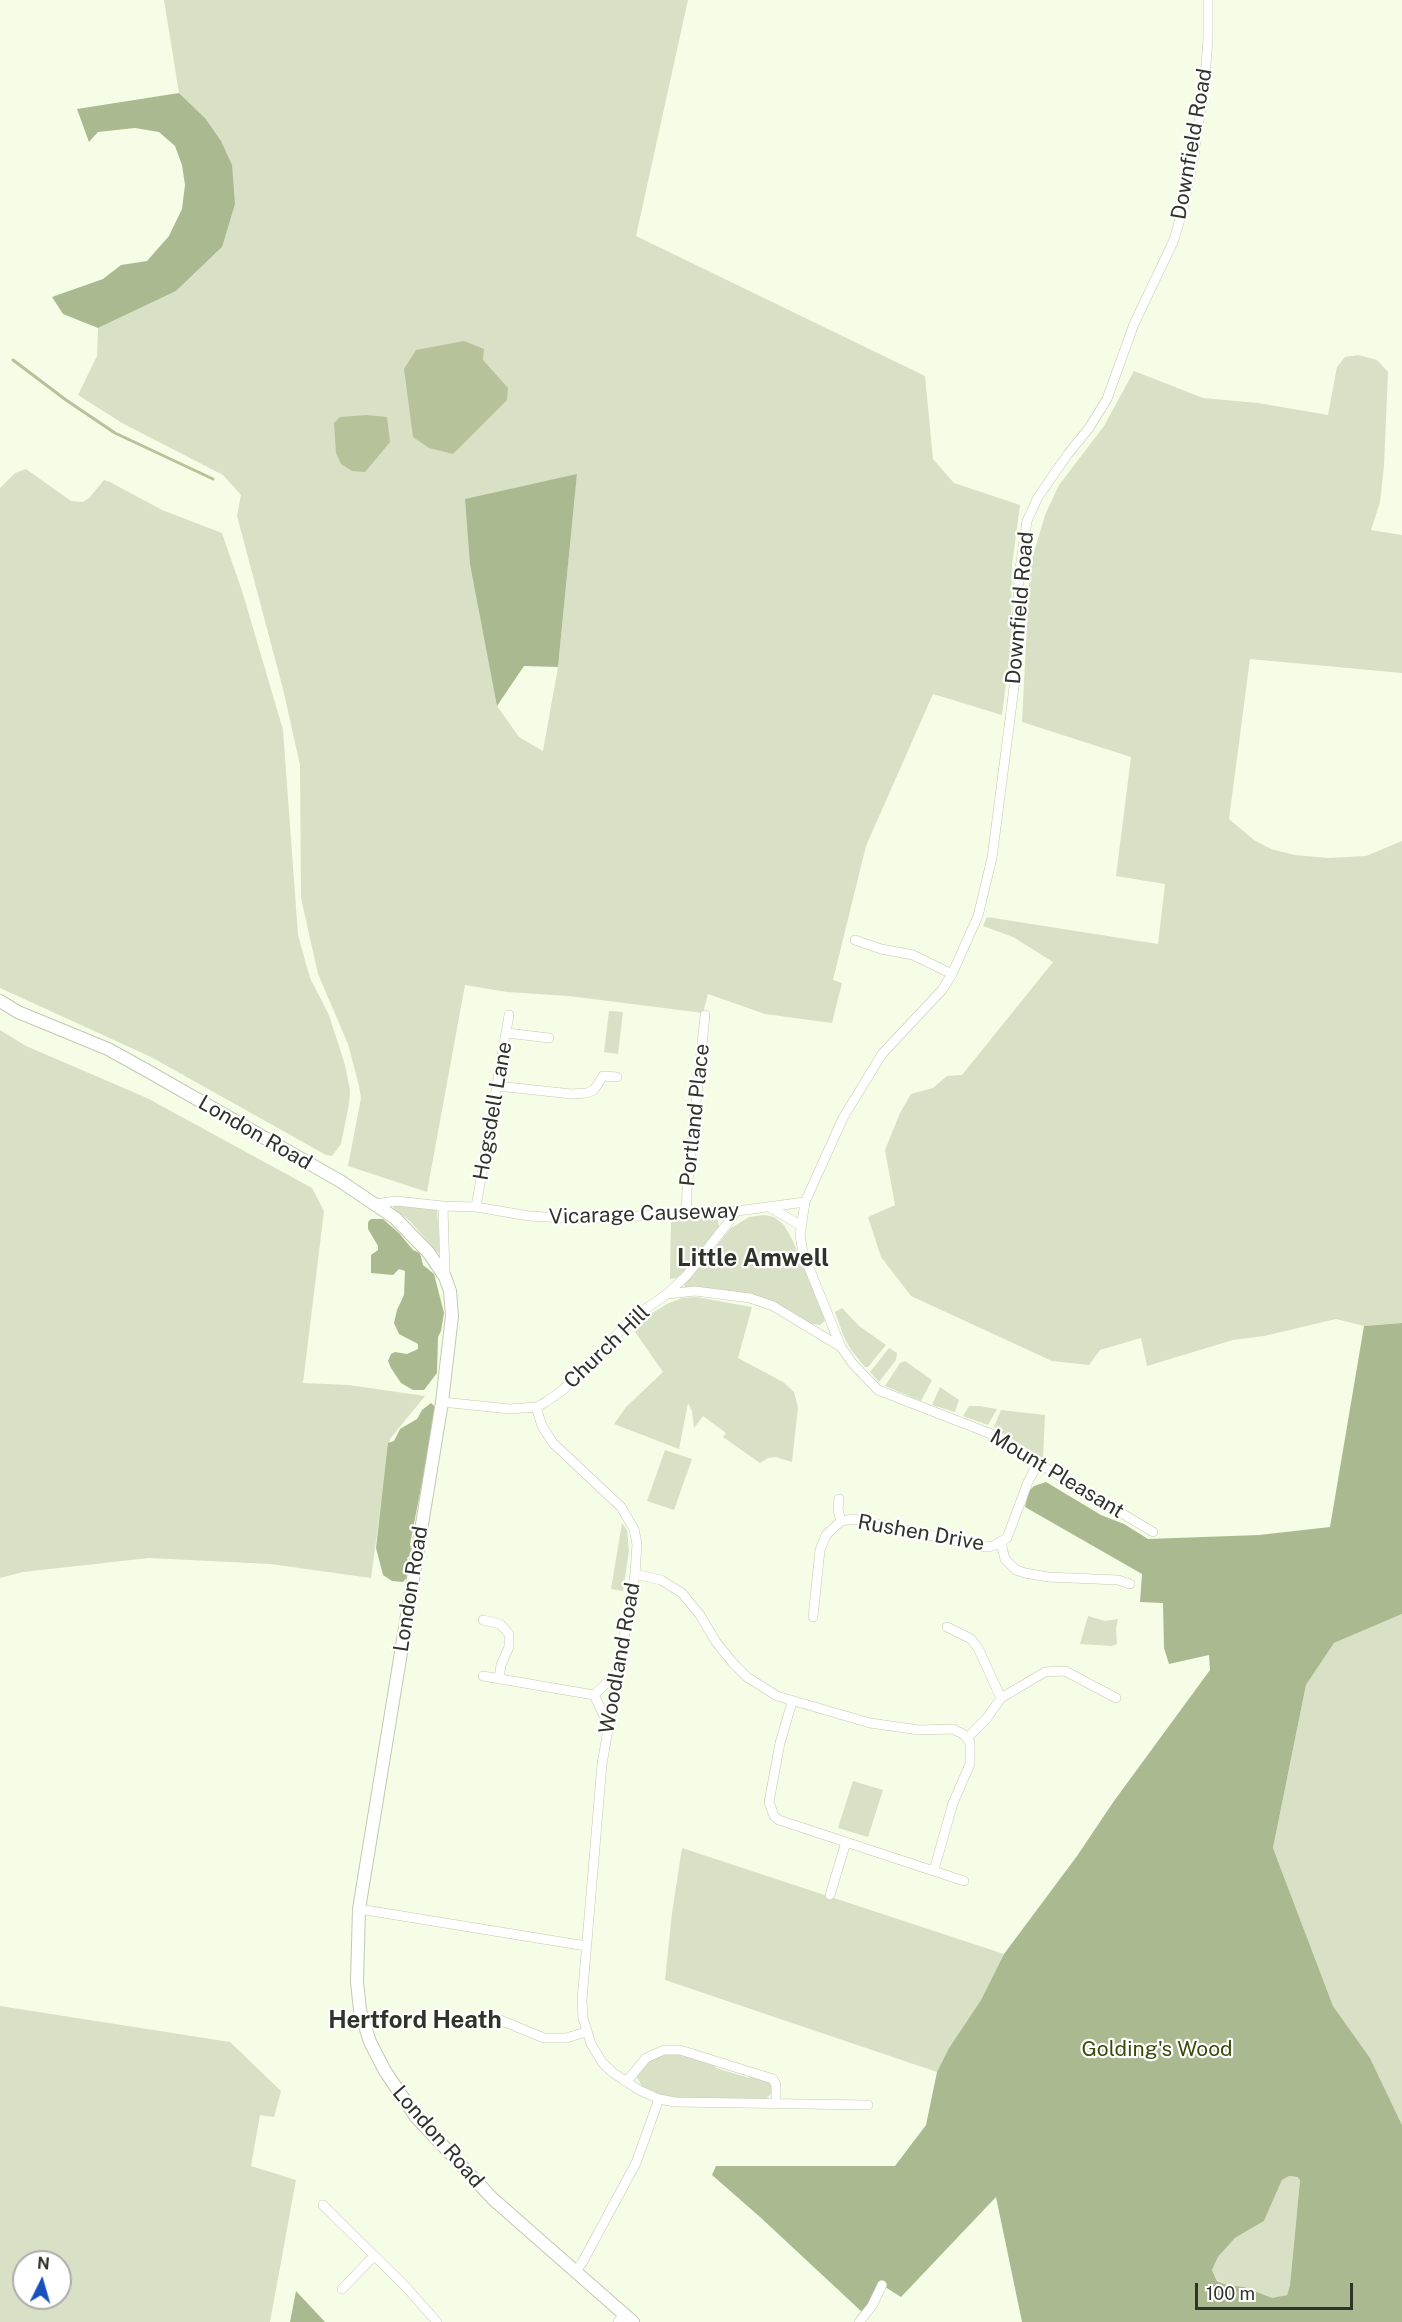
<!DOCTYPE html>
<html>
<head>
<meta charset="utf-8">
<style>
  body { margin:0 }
  #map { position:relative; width:1402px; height:2322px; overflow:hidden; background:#f5fde6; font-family:"Public Sans",sans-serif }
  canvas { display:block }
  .north { position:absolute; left:12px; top:2250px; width:60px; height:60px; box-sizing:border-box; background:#fff; border:2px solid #acadaa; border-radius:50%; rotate:5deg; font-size:16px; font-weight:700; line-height:24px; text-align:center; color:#30332a }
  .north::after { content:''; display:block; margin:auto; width:21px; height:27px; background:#1751bd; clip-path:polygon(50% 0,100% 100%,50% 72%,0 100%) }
  .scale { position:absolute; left:1195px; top:2283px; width:158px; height:27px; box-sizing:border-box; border:3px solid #30332a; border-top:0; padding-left:8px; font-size:18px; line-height:21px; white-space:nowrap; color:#30332a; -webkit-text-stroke:4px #fff; paint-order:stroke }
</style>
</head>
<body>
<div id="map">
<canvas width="1402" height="2322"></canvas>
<div class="north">N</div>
<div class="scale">100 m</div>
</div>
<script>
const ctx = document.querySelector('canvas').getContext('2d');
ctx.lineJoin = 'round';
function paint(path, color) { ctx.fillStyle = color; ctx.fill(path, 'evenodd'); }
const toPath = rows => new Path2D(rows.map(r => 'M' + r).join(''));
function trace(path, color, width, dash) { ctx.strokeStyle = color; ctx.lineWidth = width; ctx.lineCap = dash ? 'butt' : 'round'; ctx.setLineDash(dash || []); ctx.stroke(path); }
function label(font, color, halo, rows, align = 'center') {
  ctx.font = font + ' "Public Sans",sans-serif'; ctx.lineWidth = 4.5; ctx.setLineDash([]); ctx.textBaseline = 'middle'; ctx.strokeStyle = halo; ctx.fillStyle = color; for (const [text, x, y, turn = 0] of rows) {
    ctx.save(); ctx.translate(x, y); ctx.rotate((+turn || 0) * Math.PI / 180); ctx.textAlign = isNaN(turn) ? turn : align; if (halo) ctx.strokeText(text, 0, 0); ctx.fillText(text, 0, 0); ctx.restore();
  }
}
paint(toPath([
  [164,0,688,0,636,236,925,376,933,459,954,483,1020,505,1012,565,1011,644,1002,715,933,694,866,846,833,980,842,983,832,1023,765,1014,708,994,703,1013,569,996,507,992,465,985,427,1192,348,1166,361,1098,359,1086,348,1044,318,974,301,898,300,765,283,689,237,516,241,495,223,475,122,423,78,395,97,356,98,328,176,291,222,247,205,118,179,93],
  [577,474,558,667,543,751,519,737,497,706],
  [1358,355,1377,360,1388,372,1384,466,1380,502,1371,530,1402,535,1402,673,1250,659,1229,819,1254,840,1271,849,1295,855,1328,858,1366,856,1402,841,1402,1323,1364,1326,1336,1319,1264,1336,1233,1340,1147,1366,1141,1338,1100,1350,1089,1365,1052,1361,911,1296,881,1257,868,1217,895,1205,885,1150,900,1113,911,1094,933,1088,947,1076,962,1075,1053,962,1013,937,983,926,987,917,1158,944,1165,884,1116,876,1131,757,1022,722,1030,566,1045,515,1059,485,1104,426,1134,371,1203,398,1258,403,1328,415,1337,367,1345,357],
  [26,469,71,501,83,502,89,498,104,480,110,482,162,510,222,533,243,594,283,730,298,935,310,978,329,1015,345,1065,350,1090,349,1104,341,1144,332,1156,326,1155,151,1057,0,988,0,488,15,473],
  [609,1011,623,1012,618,1054,604,1052],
  [0,1030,26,1046,147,1098,312,1188,324,1211,303,1383,349,1385,425,1396,390,1439,371,1578,270,1564,149,1558,23,1572,0,1578],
  [395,1205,437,1210,440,1251,438,1253,410,1221,393,1208],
  [764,1215,774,1217,784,1225,792,1239,823,1313,825,1321,820,1325,812,1324,789,1310,750,1294,685,1287,684,1285,731,1228,749,1217],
  [710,1217,718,1220,719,1226,686,1271,676,1278,670,1279,671,1220],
  [696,1297,752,1307,738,1358,783,1382,794,1392,798,1407,792,1462,776,1457,768,1458,760,1463,723,1437,726,1433,703,1416,694,1428,692,1411,688,1403,679,1449,614,1424,626,1407,663,1372,633,1329,636,1323,667,1304,682,1298],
  [842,1308,859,1326,886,1345,868,1367,865,1367,851,1350,844,1337,835,1312],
  [889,1348,897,1353,896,1360,879,1382,870,1372],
  [905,1361,932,1380,921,1401,885,1386,900,1363],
  [940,1387,959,1400,955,1412,932,1405],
  [969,1406,979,1406,997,1409,988,1425,963,1416],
  [1001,1410,1045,1415,1043,1459,994,1427],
  [665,1450,692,1459,674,1510,647,1501],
  [622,1523,627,1530,629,1551,623,1591,611,1589],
  [1402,1614,1402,2125,1370,2058,1333,2006,1273,1848,1306,1685,1334,1643],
  [1088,1616,1105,1621,1118,1619,1116,1628,1117,1644,1112,1646,1080,1644],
  [853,1781,883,1790,868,1837,838,1828],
  [682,1848,1004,1954,981,2000,949,2048,937,2072,665,1980,672,1913],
  [0,2006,230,2042,281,2091,274,2117,260,2115,251,2166,296,2180,270,2322,0,2322],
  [24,2262,60,2262,60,2298,24,2298],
  [669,2053,681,2054,713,2064,716,2068,749,2078,750,2076,771,2081,773,2088,771,2094,766,2099,759,2100,666,2097,643,2088,636,2076,649,2059],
  [1289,2176,1296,2177,1300,2180,1290,2285,1287,2295,1272,2299,1244,2287,1227,2285,1217,2280,1212,2270,1218,2257,1235,2238,1264,2221,1282,2180]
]), '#d8e1c6');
paint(toPath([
  [179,93,205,118,221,141,232,165,235,204,222,247,176,291,98,328,63,314,52,297,103,279,121,265,147,261,169,236,182,209,185,185,182,165,175,146,159,132,135,128,98,132,89,142,77,109],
  [577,474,558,667,524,666,497,706,470,564,465,499],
  [371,1219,383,1219,399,1233,413,1250,420,1253,423,1265,434,1274,444,1313,441,1331,438,1337,437,1373,424,1390,413,1390,401,1383,391,1368,388,1361,391,1354,395,1352,407,1354,418,1349,418,1344,399,1334,394,1323,397,1310,404,1295,405,1271,399,1269,393,1275,371,1273,371,1255,378,1250,378,1246,368,1229,368,1222],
  [1402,1323,1402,1614,1334,1643,1306,1685,1273,1848,1333,2006,1370,2058,1402,2125,1402,2322,1022,2322,996,2197,901,2297,882,2285,862,2312,760,2217,712,2175,716,2166,895,2166,926,2125,937,2072,949,2048,981,2000,1004,1954,1077,1856,1114,1801,1210,1670,1209,1655,1169,1664,1164,1648,1163,1603,1140,1602,1142,1574,1025,1507,1029,1491,1034,1486,1046,1482,1101,1515,1124,1524,1148,1539,1259,1535,1330,1527,1364,1326],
  [1289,2176,1297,2177,1300,2180,1290,2285,1287,2295,1272,2298,1244,2287,1227,2285,1217,2281,1212,2270,1218,2257,1235,2238,1264,2221,1282,2180],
  [431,1403,435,1407,435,1416,410,1544,412,1554,407,1558,411,1570,409,1575,403,1582,392,1581,383,1575,376,1548,388,1443,394,1441,400,1429,417,1419,422,1410],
  [296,2291,325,2322,290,2322]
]), '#abb990');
paint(toPath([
  [464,341,484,349,483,360,508,388,507,400,453,454,429,448,413,437,404,369,416,350],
  [367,415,387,417,390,442,365,472,352,471,341,464,336,453,334,423,340,417]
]), '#b5c29a');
trace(toPath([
  [13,360,66,400,115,433,213,479]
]), '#b5c29a', 3);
const minor = toPath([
  [855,940,881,949,913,955,952,974],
  [507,1033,549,1038],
  [497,1086,572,1094,587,1093,594,1090,603,1076,617,1077],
  [376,1204,396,1201,443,1206,476,1207,529,1216,581,1219,737,1211,805,1202],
  [443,1206,445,1277],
  [476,1207,509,1015],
  [771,1208,800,1225],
  [686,1214,687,1190,705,1015],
  [668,1294,695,1291,750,1298,773,1306,841,1347],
  [442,1402,510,1409,536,1407,546,1402,564,1389,634,1317,667,1294,687,1275,737,1211],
  [536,1407,542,1426,553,1443,621,1507,634,1529,637,1544,635,1574,602,1764,582,2000,583,2018,591,2044,602,2062,612,2072,639,2090,659,2099,675,2102,868,2105],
  [841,1521,853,1519,985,1547,993,1546,1007,1538,1028,1482,1038,1463],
  [1153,1532,1038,1463,999,1437,878,1390,853,1364,841,1347,803,1253,800,1235,805,1202,843,1118,882,1054,942,990,952,974,978,916,992,858,1010,719,1015,679,1019,575,1027,521,1038,497,1068,454,1089,428,1107,399,1134,324,1174,240,1184,205,1194,156,1205,79,1208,38,1208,0],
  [1001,1543,1005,1559,1016,1570,1025,1573,1048,1577,1118,1580,1130,1584],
  [635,1574,661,1580,682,1593,700,1615,716,1642,733,1663,747,1677,777,1696,870,1723,919,1730,953,1729,963,1734,970,1742,970,1764,953,1803,934,1870],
  [813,1617,820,1550,826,1535,841,1521,838,1510,839,1499],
  [483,1620,500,1624,509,1634,509,1647,501,1665,499,1679],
  [947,1627,971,1639,978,1648,1001,1698],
  [483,1676,594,1695],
  [594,1695,608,1724],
  [594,1695,617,1673],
  [792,1702,780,1743,769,1802,774,1816,779,1820,964,1881],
  [967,1738,987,1718,1001,1698,1045,1672,1065,1671,1116,1698],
  [830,1895,846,1842],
  [359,1909,586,1946],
  [500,2020,544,2038,566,2038,586,2032],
  [626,2082,646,2058,664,2050,680,2050,773,2079,776,2085,776,2104],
  [323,2205,406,2287,437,2322],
  [575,2272,582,2263,636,2163,659,2099],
  [342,2289,374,2256],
  [618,2322,624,2314],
  [859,2322,872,2306,882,2285]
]);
const secondary = toPath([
  [0,1001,18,1012,108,1049,146,1070,340,1181,395,1218,429,1253,445,1277,450,1291,452,1316,442,1402,359,1909,357,1982,360,2010,370,2042,385,2071,416,2117,493,2199,633,2322]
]);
trace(minor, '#c1c9b2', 10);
trace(secondary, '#c1c9b2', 14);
trace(minor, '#fff', 9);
trace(secondary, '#fff', 12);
label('21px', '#30332a', '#fff', [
  ["Downfield Road",1192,144,-80],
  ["Downfield Road",1020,608,-85],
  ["Hogsdell Lane",493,1111,-80],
  ["Portland Place",695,1115,-84],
  ["London Road",255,1133,30],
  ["Vicarage Causeway",644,1214,-2],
  ["Church Hill",607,1347,-44],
  ["Mount Pleasant",1057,1474,31],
  ["Rushen Drive",921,1533,10],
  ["London Road",411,1589,-81],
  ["Woodland Road",620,1658,-80],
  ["London Road",438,2137,49]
]);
label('21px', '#3a4a09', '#fff', [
  ["Golding's Wood",1157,2050]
]);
label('bold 24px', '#30332a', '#fff', [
  ["Little Amwell",753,1259],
  ["Hertford Heath",415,2021]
]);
</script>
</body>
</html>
